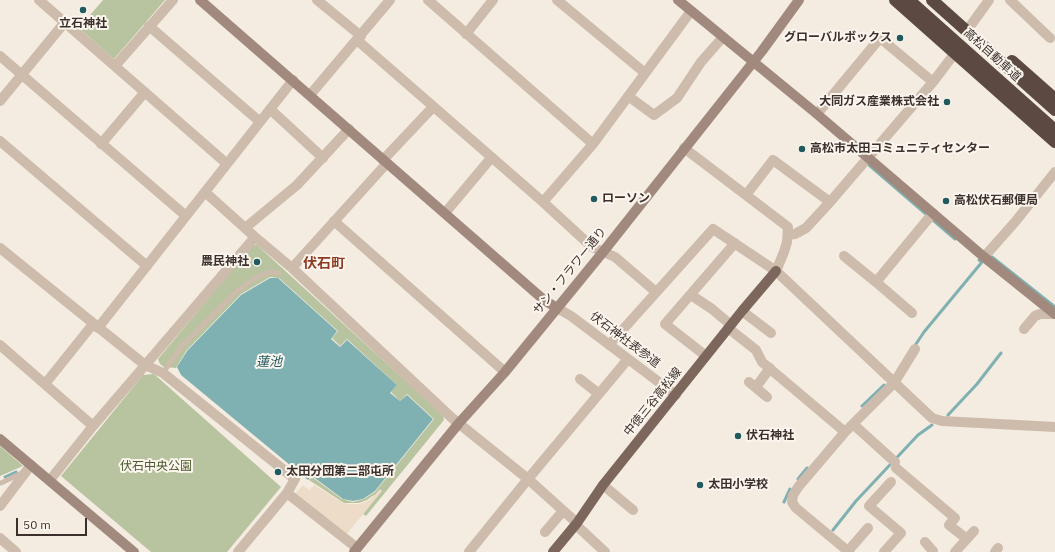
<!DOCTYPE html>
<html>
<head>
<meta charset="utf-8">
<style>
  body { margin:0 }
  #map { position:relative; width:1055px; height:552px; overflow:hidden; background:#f4ebe1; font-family:"IBM Plex Sans",sans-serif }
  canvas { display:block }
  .scale { position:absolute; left:16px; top:518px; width:71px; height:18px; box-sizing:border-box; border:2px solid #3b302b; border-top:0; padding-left:5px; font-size:12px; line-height:14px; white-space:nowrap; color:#3b302b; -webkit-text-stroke:3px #fbf5ee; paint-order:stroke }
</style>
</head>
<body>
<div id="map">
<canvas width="1055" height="552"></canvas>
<div class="scale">50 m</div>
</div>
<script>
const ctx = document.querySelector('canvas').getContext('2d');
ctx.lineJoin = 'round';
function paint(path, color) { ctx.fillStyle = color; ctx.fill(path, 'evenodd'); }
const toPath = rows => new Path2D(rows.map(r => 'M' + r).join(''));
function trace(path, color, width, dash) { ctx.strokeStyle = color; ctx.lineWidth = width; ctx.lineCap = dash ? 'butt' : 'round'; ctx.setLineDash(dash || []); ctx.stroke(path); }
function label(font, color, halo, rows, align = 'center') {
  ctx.font = font + ' "IBM Plex Sans","Noto Sans JP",sans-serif'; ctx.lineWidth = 4; ctx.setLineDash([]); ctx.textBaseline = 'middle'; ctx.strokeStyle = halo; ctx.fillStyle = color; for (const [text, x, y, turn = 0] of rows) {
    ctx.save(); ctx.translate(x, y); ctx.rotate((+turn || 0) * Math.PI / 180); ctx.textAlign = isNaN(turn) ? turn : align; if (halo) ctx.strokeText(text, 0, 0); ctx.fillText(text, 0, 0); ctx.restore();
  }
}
paint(toPath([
  [103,0,165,0,114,59,79,28],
  [253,245,257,245,443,415,444,420,366,516,363,514,376,497,374,495,367,500,359,503,344,503,309,480,312,477,342,499,353,502,364,499,375,492,434,419,407,394,400,401,391,392,397,385,347,339,340,346,332,338,338,331,279,278,270,277,241,294,186,351,176,368,164,367,160,364,158,359],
  [154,374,281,487,227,552,151,552,61,476,143,375],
  [0,446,23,466,0,476]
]), '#b8c4a0');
paint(toPath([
  [303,485,309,490,314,485,343,503,349,504,359,504,368,501,374,496,380,489,382,491,346,535,295,494]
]), '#ecdcc8');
paint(toPath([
  [270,278,278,278,337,331,331,339,340,347,347,340,397,385,390,393,400,401,407,395,433,419,375,491,363,499,353,501,343,499,312,476,308,480,181,375,177,367,187,351,241,295]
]), '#7fb0b2');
trace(toPath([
  [869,165,955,239],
  [992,257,1055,307],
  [914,347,924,332,982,262,979,260],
  [862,406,884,385],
  [948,415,977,384,1001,353],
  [5,477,16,472],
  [798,479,807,468],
  [784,502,790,489],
  [833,530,856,501,918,435,932,425]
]), '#7fb0b2', 3);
trace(toPath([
  [163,373,181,347,238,290,259,276,271,272,279,273],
  [1,483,22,473]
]), '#cdbbac', 5);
trace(toPath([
  [39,0,226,163],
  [317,0,361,36],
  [428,0,593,144],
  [557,0,645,73],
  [1010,0,1050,38],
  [971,25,989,0],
  [149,26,259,121],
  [466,34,493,0],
  [357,40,543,202,592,247,615,257,656,292],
  [0,56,186,216],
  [115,66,173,0],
  [310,95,390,0],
  [628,96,654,115,677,98,701,62,723,37],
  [0,101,65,22],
  [270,109,323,158],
  [817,114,880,38,933,82],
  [0,141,147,266],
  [101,144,145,92],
  [684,148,788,227,787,242,784,252,776,271],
  [383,160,433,107],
  [205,192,255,237,292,268,452,418,528,479,577,523],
  [746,195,773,160,830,202],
  [543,202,593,144,691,11],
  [445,213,491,158],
  [334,221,505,372],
  [245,228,297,185,349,129],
  [788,235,795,234,806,228,830,202,933,82,955,53],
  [0,248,145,365,163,373,295,479,287,493,357,548],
  [844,256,876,282,933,213],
  [984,257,1015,222,1055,172],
  [292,268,387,163],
  [876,282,912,313],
  [691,295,712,309,731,325],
  [557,308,571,316,676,395],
  [742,311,771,333],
  [98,328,293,80],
  [728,328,756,350,762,362,845,432],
  [1024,329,1035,316,1040,314,1055,314],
  [0,345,93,426],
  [609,345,713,229,776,271,932,418,942,421,1055,427],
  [706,356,665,324,735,243],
  [580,379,599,394],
  [749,382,767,397],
  [45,384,93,324],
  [756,387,770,368],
  [853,424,895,462],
  [896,468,955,518,949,525,967,539],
  [50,480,93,426,255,237],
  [603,485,633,510],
  [0,506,31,465],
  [575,524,605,552],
  [545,532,563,511],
  [0,538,16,552],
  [925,542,933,551,932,552],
  [848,551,868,528],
  [238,552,287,493],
  [469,552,528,479,628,359],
  [849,552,796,508,792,502,793,495,799,486,845,432,894,383,915,349],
  [884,552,901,533,869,506,891,482],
  [955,552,974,531],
  [995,552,998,548]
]), '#cdbbac', 10);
trace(toPath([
  [200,0,544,300,557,308],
  [678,0,817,114,984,257,1055,314],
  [0,439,134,552],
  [354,552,459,423,505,372,603,252,762,51,799,0]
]), '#a18a7d', 10);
trace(toPath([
  [553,552,577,523,603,485,742,311,776,271]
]), '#7d675c', 10);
trace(toPath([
  [895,0,1055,142],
  [909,0,1055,130],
  [932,0,1055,110],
  [1012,61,1055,99]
]), '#5c4a42', 12);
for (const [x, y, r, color] of [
  [83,10,4,"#1f5a5e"],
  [900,38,4,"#1f5a5e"],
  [947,102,4,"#1f5a5e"],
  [802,149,4,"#1f5a5e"],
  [594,199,4,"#1f5a5e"],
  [946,201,4,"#1f5a5e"],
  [257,262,4,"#1f5a5e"],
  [738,436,4,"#1f5a5e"],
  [278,472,4,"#1f5a5e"],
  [700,485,4,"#1f5a5e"]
]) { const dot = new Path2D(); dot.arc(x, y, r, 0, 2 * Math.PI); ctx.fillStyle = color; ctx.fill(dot); trace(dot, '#fbf5ee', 1.5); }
label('bold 12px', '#3b302b', '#fbf5ee', [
  ["立石神社",83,24,"center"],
  ["グローバルボックス",892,38,"right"],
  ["大同ガス産業株式会社",939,102,"right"],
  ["高松市太田コミュニティセンター",810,149],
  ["ローソン",602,199],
  ["高松伏石郵便局",954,201],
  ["農民神社",249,262,"right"],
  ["伏石神社",746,436],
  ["太田分団第二部屯所",286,472],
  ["太田小学校",708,485]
], 'left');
label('12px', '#3b302b', '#fbf5ee', [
  ["高松自動車道",992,55,42],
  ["サン・フラワー通り",570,271,-51],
  ["伏石神社表参道",625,340,37],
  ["中徳三谷高松線",653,402,-51]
]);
label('12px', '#4a5a2e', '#fbf5ee', [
  ["伏石中央公園",156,467]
]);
label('italic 13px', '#1f5a5e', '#fbf5ee', [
  ["蓮池",269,362]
]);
label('bold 14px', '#8c3b22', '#fbf5ee', [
  ["伏石町",324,264]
]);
</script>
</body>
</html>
